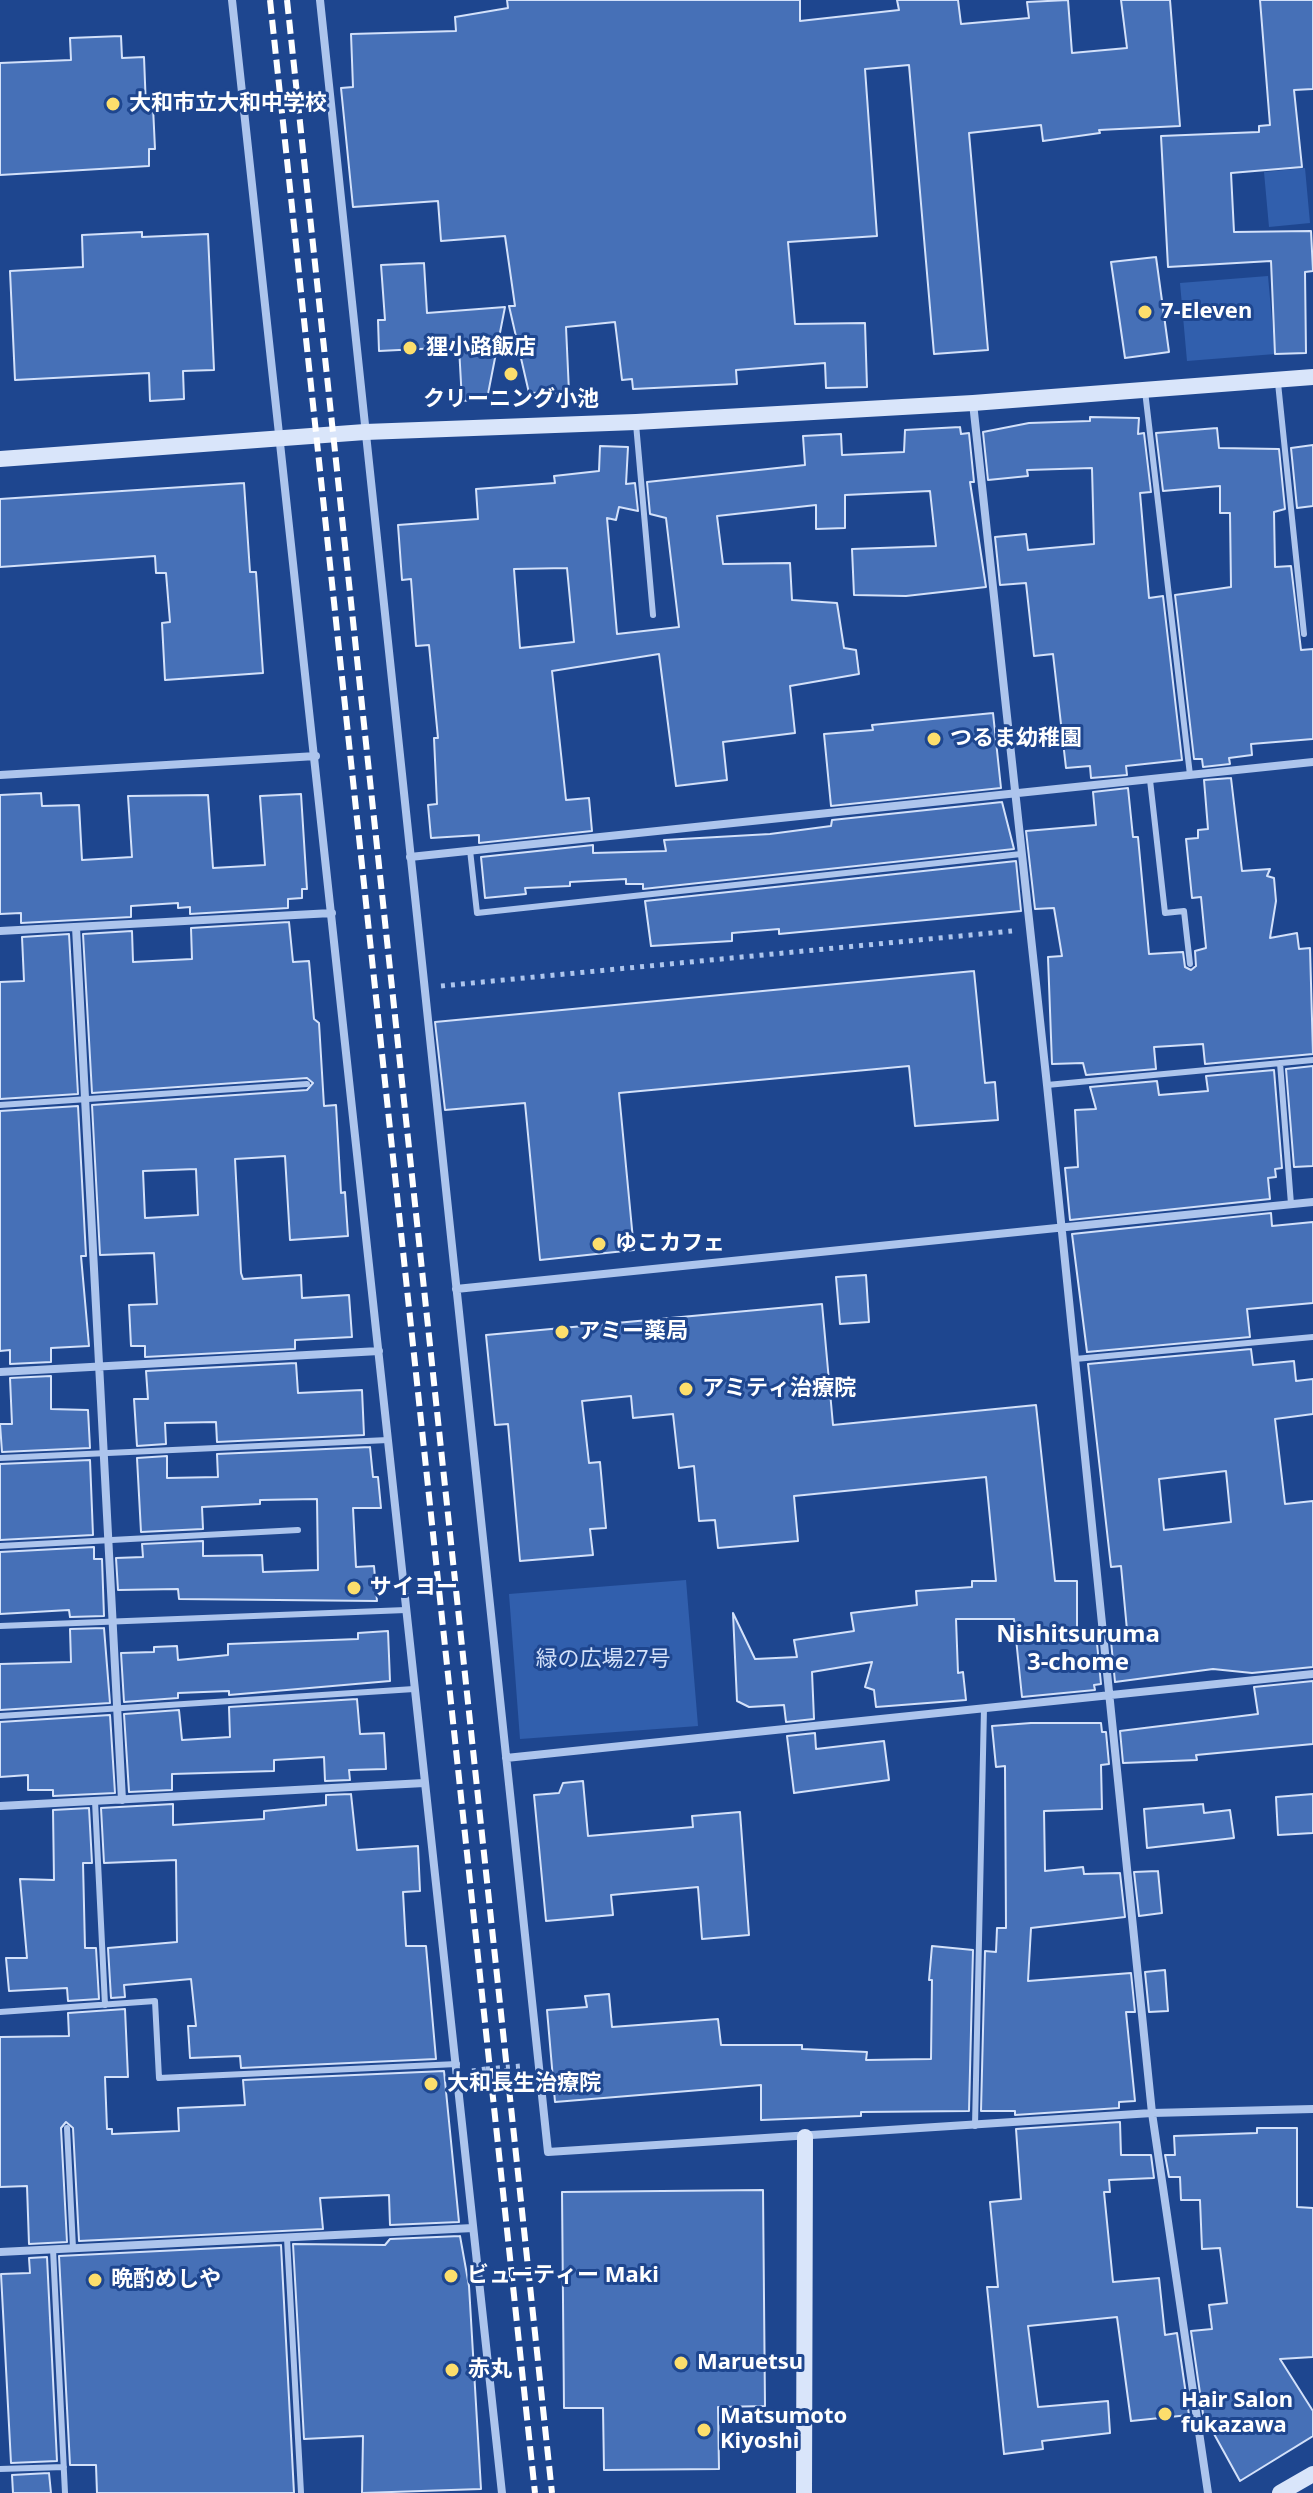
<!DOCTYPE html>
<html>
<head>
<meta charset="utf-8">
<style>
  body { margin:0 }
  canvas { display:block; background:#1e468f }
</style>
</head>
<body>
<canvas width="1313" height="2493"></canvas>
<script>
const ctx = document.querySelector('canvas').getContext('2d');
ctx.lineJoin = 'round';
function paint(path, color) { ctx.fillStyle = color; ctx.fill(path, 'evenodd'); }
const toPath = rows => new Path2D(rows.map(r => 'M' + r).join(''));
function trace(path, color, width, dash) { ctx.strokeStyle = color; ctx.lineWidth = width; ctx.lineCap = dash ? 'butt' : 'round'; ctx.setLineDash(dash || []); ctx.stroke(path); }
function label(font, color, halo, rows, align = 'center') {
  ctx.font = font + ' "Noto Sans","Noto Sans JP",sans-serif'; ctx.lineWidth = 6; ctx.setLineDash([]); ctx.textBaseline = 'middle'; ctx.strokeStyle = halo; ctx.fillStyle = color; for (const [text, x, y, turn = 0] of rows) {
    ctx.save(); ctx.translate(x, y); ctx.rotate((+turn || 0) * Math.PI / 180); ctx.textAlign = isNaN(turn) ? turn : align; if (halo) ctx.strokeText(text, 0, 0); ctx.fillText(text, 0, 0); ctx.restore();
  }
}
paint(toPath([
  [1305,168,1310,223,1269,227,1264,172],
  [1268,276,1275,354,1187,361,1180,283],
  [686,1580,698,1726,520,1739,509,1594]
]), '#315fad');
const building = toPath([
  [507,0,800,0,800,21,899,10,897,0,958,0,961,24,1029,18,1027,2,1068,0,1072,53,1127,48,1121,0,1170,0,1180,126,1099,130,1100,133,1043,141,1041,125,969,133,988,350,934,354,909,65,865,69,877,236,788,242,795,324,865,323,867,387,826,388,825,363,736,370,737,384,633,389,632,379,622,380,615,322,566,327,569,392,529,393,509,306,515,306,505,236,441,241,438,201,353,207,341,88,353,87,351,34,456,31,455,17,508,8,507,0],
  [1260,0,1313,0,1313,89,1294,90,1302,167,1231,173,1234,232,1311,231,1313,271,1305,272,1306,353,1275,354,1271,261,1168,267,1161,136,1259,132,1259,126,1270,125,1260,0],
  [121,36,122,58,144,57,146,108,153,107,155,149,149,149,149,166,0,175,0,63,71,60,70,38,121,36],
  [142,232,142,237,208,234,214,370,183,371,184,399,150,401,149,373,15,380,10,271,83,267,82,235,142,232],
  [1156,257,1169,352,1125,358,1111,262,1156,257],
  [424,263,427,313,505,307,487,399,462,401,459,347,379,351,378,320,385,320,381,265,424,263],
  [1090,417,1139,418,1138,434,1144,433,1151,492,1140,493,1149,598,1163,596,1182,760,1126,766,1127,775,1091,778,1090,766,1066,768,1053,654,1034,656,1026,583,1000,585,995,537,1026,534,1028,550,1094,544,1092,468,1027,470,1028,476,988,480,983,432,1029,423,1090,421,1090,417],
  [960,427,961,434,969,433,974,482,970,482,986,587,906,596,854,595,852,549,936,546,930,491,845,495,845,528,816,529,816,505,717,516,723,564,790,563,792,600,837,603,844,648,856,650,859,674,790,686,795,733,723,742,727,780,676,786,659,654,552,671,566,800,589,798,592,831,479,843,479,835,431,838,428,805,437,804,434,738,438,738,429,645,416,646,411,579,402,580,398,525,478,519,476,489,555,483,554,476,599,471,600,446,628,447,626,484,635,483,638,511,619,507,616,520,607,518,617,634,679,627,666,518,650,514,647,482,805,465,803,436,841,434,842,455,904,452,905,430,960,427],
  [567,568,574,642,520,648,514,569,567,568],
  [1217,428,1219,448,1279,449,1285,509,1274,512,1275,567,1291,566,1301,650,1313,649,1313,739,1251,744,1252,755,1229,758,1230,764,1203,767,1202,759,1194,759,1175,595,1231,587,1230,513,1220,513,1220,486,1163,491,1156,433,1217,428],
  [1313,445,1313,506,1297,508,1291,448,1313,445],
  [244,483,250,572,256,572,263,673,165,680,162,623,170,622,166,573,156,573,155,556,0,567,0,499,244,483],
  [993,713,1001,788,831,806,824,734,873,730,872,725,993,713],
  [1231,778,1242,871,1270,869,1267,876,1274,878,1276,901,1270,938,1297,933,1299,949,1310,948,1313,1054,1205,1064,1203,1044,1154,1047,1156,1069,1086,1075,1083,1063,1052,1064,1048,957,1062,956,1054,908,1035,909,1026,831,1096,825,1093,792,1128,788,1133,837,1138,837,1149,954,1183,952,1185,967,1191,970,1196,966,1195,951,1206,948,1201,897,1192,898,1186,839,1198,838,1198,830,1208,829,1204,780,1231,778],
  [41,793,42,806,79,805,82,860,132,857,128,796,208,795,213,868,265,865,260,796,301,794,307,889,302,889,302,898,288,899,288,908,190,914,190,907,178,908,178,903,131,906,131,917,21,923,21,913,0,914,0,795,41,793],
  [1002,802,1014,849,643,889,643,884,626,884,626,879,570,882,570,886,525,888,526,894,485,898,481,857,593,845,593,853,666,851,664,840,770,834,831,826,832,820,1002,802],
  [1016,861,1021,911,779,934,779,929,732,933,732,941,651,946,645,901,1016,861],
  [289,922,293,962,309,961,314,1019,319,1023,324,1106,336,1105,341,1193,345,1192,348,1236,290,1240,285,1156,235,1159,241,1273,243,1279,301,1275,302,1298,349,1295,352,1337,295,1340,295,1349,145,1357,145,1346,131,1346,129,1305,157,1304,154,1253,100,1255,92,1105,307,1090,313,1083,307,1078,92,1093,83,934,132,931,133,962,192,959,191,928,289,922],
  [196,1169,198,1215,145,1218,143,1171,196,1169],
  [69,934,78,1094,0,1099,0,982,24,981,22,937,69,934],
  [974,971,985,1083,995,1082,998,1120,915,1126,909,1066,619,1093,634,1250,540,1260,525,1103,445,1110,435,1022,974,971],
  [1313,1066,1313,1166,1294,1167,1286,1069,1313,1066],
  [1274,1070,1282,1168,1275,1169,1276,1177,1268,1178,1270,1199,1070,1220,1065,1168,1078,1167,1075,1110,1096,1109,1090,1087,1157,1081,1159,1095,1208,1091,1206,1076,1274,1070],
  [78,1106,86,1256,81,1256,89,1346,51,1348,51,1362,10,1364,10,1350,0,1351,0,1111,78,1106],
  [1271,1213,1272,1226,1313,1222,1313,1303,1247,1309,1250,1337,1087,1352,1072,1234,1271,1213],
  [866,1275,869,1322,840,1324,836,1277,866,1275],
  [822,1304,833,1425,1036,1405,1055,1581,1077,1581,1077,1634,1096,1633,1101,1684,1094,1685,1095,1690,1022,1697,1014,1619,956,1619,958,1673,963,1672,966,1700,876,1707,874,1690,865,1687,872,1662,812,1672,814,1719,786,1722,784,1705,749,1707,737,1701,733,1613,755,1659,797,1657,794,1640,854,1631,851,1613,917,1605,916,1591,972,1587,972,1581,996,1581,986,1477,794,1496,798,1541,718,1548,715,1520,699,1521,694,1466,679,1468,673,1414,633,1418,631,1396,582,1401,589,1463,600,1462,606,1528,590,1529,593,1555,520,1561,508,1424,495,1425,486,1335,822,1304],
  [1251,1349,1253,1365,1294,1361,1296,1381,1313,1379,1313,1414,1275,1419,1285,1504,1313,1501,1313,1667,1252,1673,1213,1669,1115,1682,1110,1631,1127,1630,1121,1566,1111,1567,1088,1364,1251,1349],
  [1226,1471,1231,1522,1164,1530,1159,1479,1226,1471],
  [296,1363,298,1393,362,1390,364,1435,217,1442,216,1422,165,1423,166,1444,137,1446,134,1399,148,1399,146,1371,296,1363],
  [51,1376,51,1409,88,1410,90,1448,2,1452,0,1424,12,1424,10,1378,51,1376],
  [370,1447,373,1477,378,1477,381,1508,353,1508,356,1567,374,1566,377,1601,179,1599,178,1589,118,1590,116,1558,143,1557,142,1544,203,1541,203,1556,262,1555,263,1572,318,1570,317,1499,260,1500,260,1504,202,1507,203,1529,141,1532,137,1458,167,1456,167,1478,218,1477,217,1454,370,1447],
  [90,1460,93,1535,0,1540,0,1464,90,1460],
  [94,1547,94,1559,102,1559,104,1616,70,1617,69,1610,0,1614,0,1552,94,1547],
  [104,1628,110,1703,0,1710,0,1664,71,1662,70,1629,104,1628],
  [388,1631,390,1681,229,1695,229,1691,178,1693,178,1698,124,1702,121,1653,154,1652,154,1647,177,1646,178,1660,228,1655,228,1644,358,1639,358,1633,388,1631],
  [1313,1681,1313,1744,1196,1755,1197,1760,1123,1763,1120,1731,1258,1714,1254,1687,1313,1681],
  [357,1699,360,1734,384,1733,386,1769,349,1770,350,1780,325,1781,324,1757,274,1760,274,1771,172,1774,172,1790,129,1792,124,1714,179,1710,182,1740,230,1737,229,1707,357,1699],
  [110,1715,115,1793,53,1796,53,1790,28,1790,28,1775,0,1777,0,1722,110,1715],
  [1031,1723,1101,1723,1102,1732,1106,1732,1109,1764,1101,1765,1102,1809,1044,1811,1045,1871,1083,1867,1084,1874,1120,1873,1125,1917,1031,1928,1028,1981,1131,1973,1135,2012,1126,2012,1135,2101,1119,2102,1119,2108,1015,2115,1015,2111,981,2111,985,1951,996,1952,997,1928,1006,1928,1005,1766,996,1767,992,1726,1031,1723],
  [815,1733,816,1749,884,1741,889,1780,794,1793,787,1736,815,1733],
  [583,1781,588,1836,693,1827,692,1816,740,1812,749,1935,702,1939,698,1887,611,1895,613,1915,546,1921,534,1795,559,1793,563,1783,583,1781],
  [351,1794,357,1850,418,1846,420,1891,403,1892,406,1946,426,1946,436,2059,241,2068,240,2056,190,2058,188,2026,196,2026,191,1979,124,1985,125,1997,111,1998,108,1948,177,1942,176,1860,104,1863,101,1808,173,1804,173,1825,264,1819,264,1811,326,1805,326,1795,351,1794],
  [1313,1794,1313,1833,1278,1835,1276,1797,1313,1794],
  [1203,1804,1204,1813,1230,1810,1234,1838,1147,1848,1144,1809,1203,1804],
  [89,1808,92,1863,83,1863,85,1948,96,1948,99,1999,68,2001,67,1988,9,1991,6,1958,27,1958,20,1879,54,1880,53,1810,89,1808],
  [1158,1871,1162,1913,1139,1916,1134,1872,1158,1871],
  [932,1946,973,1950,969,2111,861,2112,861,2116,761,2120,761,2085,555,2102,547,2010,587,2007,585,1996,609,1994,612,2027,718,2019,721,2045,802,2045,802,2049,867,2052,866,2060,931,2059,932,1980,929,1980,932,1946],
  [1165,1970,1168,2011,1149,2012,1145,1972,1165,1970],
  [125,2009,128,2077,105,2077,107,2129,112,2129,112,2134,179,2131,178,2108,245,2105,243,2080,444,2071,459,2222,390,2225,389,2195,320,2198,323,2229,79,2241,73,2128,66,2122,61,2128,67,2242,29,2244,27,2186,0,2187,0,2037,69,2036,68,2013,125,2009],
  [1120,2122,1121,2155,1151,2155,1154,2178,1109,2180,1110,2192,1104,2192,1113,2282,1159,2278,1165,2335,1177,2333,1189,2415,1131,2421,1117,2317,1028,2326,1038,2407,1108,2401,1110,2433,1042,2441,1043,2449,1004,2454,987,2287,998,2287,990,2202,1021,2199,1016,2129,1120,2122],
  [1257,2128,1297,2128,1297,2207,1313,2208,1313,2357,1280,2359,1313,2411,1313,2436,1240,2481,1203,2414,1191,2331,1212,2329,1209,2305,1227,2303,1220,2248,1202,2249,1200,2200,1181,2200,1180,2177,1169,2177,1165,2155,1175,2155,1174,2136,1257,2133,1257,2128],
  [763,2190,765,2406,718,2407,719,2469,604,2470,603,2408,564,2408,562,2192,763,2190],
  [460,2236,469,2286,481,2489,362,2493,363,2436,304,2439,293,2244,385,2245,390,2239,460,2236],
  [281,2245,294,2493,97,2493,96,2465,70,2465,59,2256,281,2245],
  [47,2257,57,2461,11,2463,1,2274,30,2273,29,2258,47,2257],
  [49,2473,51,2493,13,2493,12,2475,49,2473]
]);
paint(building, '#4670b7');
trace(building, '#d3e1fa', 2);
trace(toPath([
  [441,986,1012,931],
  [472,2071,486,2069]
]), '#adc5ed', 5, [4, 6]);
trace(toPath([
  [1278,383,1304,634],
  [1145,391,1190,775],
  [636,424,653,615],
  [1150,780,1165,913,1184,911,1190,964],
  [470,850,477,913,1021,854],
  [1280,1063,1291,1204],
  [1047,1085,1313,1060],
  [0,1105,307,1084],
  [1075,1359,1313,1337],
  [0,1458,388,1440],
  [0,1546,298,1530],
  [0,1626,406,1610],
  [0,1716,414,1689],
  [95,1801,105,2005],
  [0,2012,155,2001,159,2078,457,2064],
  [975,2126,984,1708],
  [67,2128,73,2248],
  [287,2238,301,2493],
  [53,2249,65,2493],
  [0,2469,64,2467]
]), '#adc5ed', 6);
trace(toPath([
  [232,0,502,2493],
  [320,0,548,2152,1152,2113,1313,2109],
  [973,403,1047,1085,1152,2113,1208,2493],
  [0,775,316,756],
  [410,857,1313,762],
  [76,927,122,1800],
  [0,931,332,913],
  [456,1289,1313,1202],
  [0,1372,379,1351],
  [506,1758,1313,1674],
  [0,1806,424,1783],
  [0,2252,473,2228]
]), '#adc5ed', 8);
trace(toPath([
  [0,459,365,432,636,422,973,403,1313,377],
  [804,2493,805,2137],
  [1280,2493,1313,2474]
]), '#d9e5fa', 16);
trace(toPath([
  [270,0,535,2493],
  [287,0,552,2493]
]), '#fff', 6, [14, 6]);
trace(toPath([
  [486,2069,521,2066]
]), '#adc5ed', 5, [4, 6]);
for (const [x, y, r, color] of [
  [113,104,8,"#fcde6c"],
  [1145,312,8,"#fcde6c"],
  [410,348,8,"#fcde6c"],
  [511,374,8,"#fcde6c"],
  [934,739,8,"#fcde6c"],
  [599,1244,8,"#fcde6c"],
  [562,1332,8,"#fcde6c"],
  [686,1389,8,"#fcde6c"],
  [354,1588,8,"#fcde6c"],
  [431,2084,8,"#fcde6c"],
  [451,2276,8,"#fcde6c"],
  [95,2280,8,"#fcde6c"],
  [681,2363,8,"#fcde6c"],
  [452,2370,8,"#fcde6c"],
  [1165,2414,8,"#fcde6c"],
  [704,2430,8,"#fcde6c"]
]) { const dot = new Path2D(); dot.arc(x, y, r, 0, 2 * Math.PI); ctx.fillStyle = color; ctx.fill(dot); trace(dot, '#1e468f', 3); }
label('bold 22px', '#fff', '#1e468f', [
  ["大和市立大和中学校",129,104],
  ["7-Eleven",1161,312],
  ["狸小路飯店",426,348],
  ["クリーニング小池",511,400,"center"],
  ["つるま幼稚園",950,739],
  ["ゆこカフェ",615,1244],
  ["アミー薬局",578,1332],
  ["アミティ治療院",702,1389],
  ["サイヨー",370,1588],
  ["大和長生治療院",447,2084],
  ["ビューティー Maki",467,2276],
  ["晩酌めしや",111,2280],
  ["Maruetsu",697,2363],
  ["赤丸",468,2370],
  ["Hair Salon",1181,2401],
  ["fukazawa",1181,2426],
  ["Matsumoto",720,2417],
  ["Kiyoshi",720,2442]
], 'left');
label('22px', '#d3e1fa', '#1e468f', [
  ["緑の広場27号",603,1660]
]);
label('bold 24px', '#fff', '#1e468f', [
  ["Nishitsuruma",1078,1635],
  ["3-chome",1078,1663]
]);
</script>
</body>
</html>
